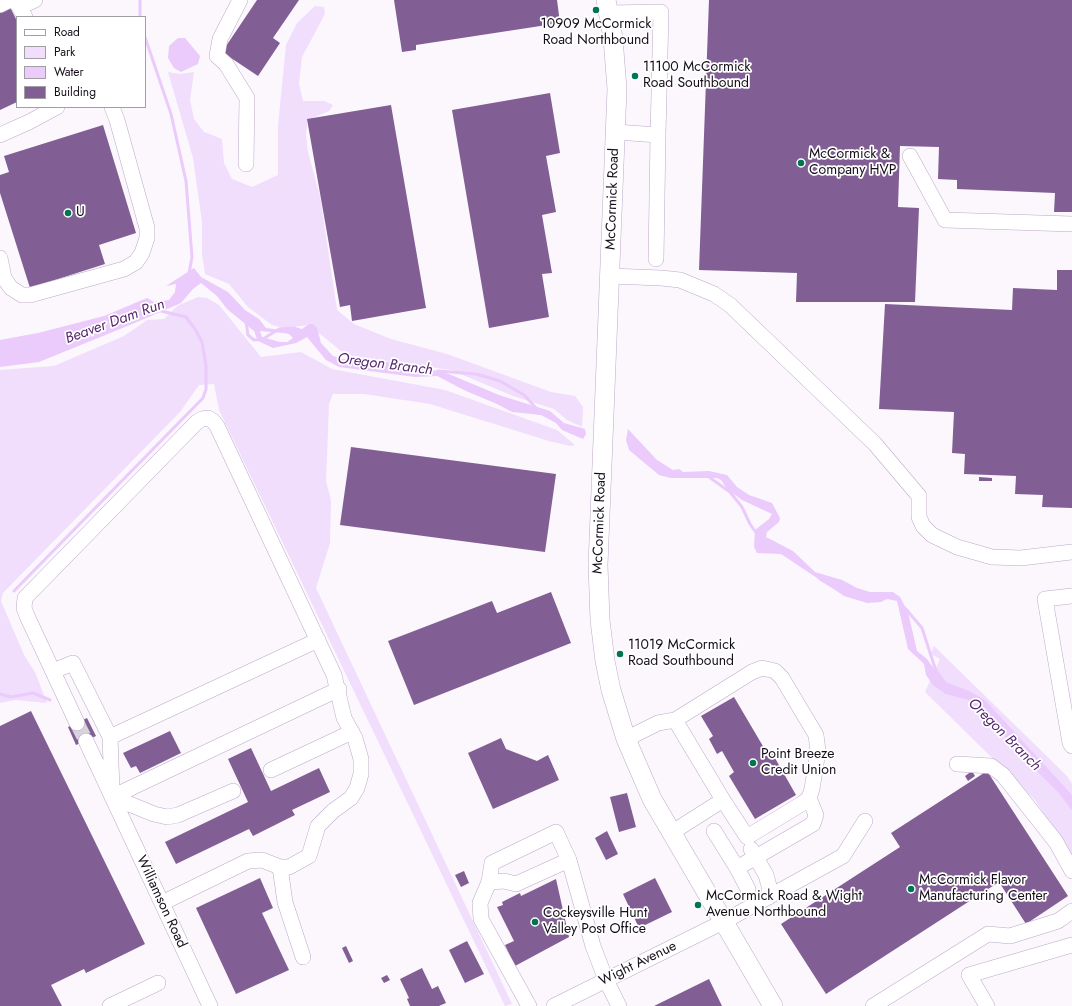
<!DOCTYPE html>
<html>
<head>
<meta charset="utf-8">
<style>
  body { margin:0 }
  #map { position:relative; width:1072px; height:1006px; overflow:hidden; background:#fbf7fd; font-family:Jost,sans-serif }
  canvas { display:block }
  .legend { position:absolute; left:16px; top:16px; width:130px; height:92px; box-sizing:border-box; background:#fff; border:1px solid #a19fa3; margin:0; padding:5px 7px; list-style:none; font-size:12px; color:#150e19 }
  .legend li { display:flex; align-items:center; gap:8px; height:20px }
  .legend b { width:20px; border:1px solid #a19fa3 }
</style>
</head>
<body>
<div id="map">
<canvas width="1072" height="1006"></canvas>
<ul class="legend">
<li><b style="height:5px;background:#fff"></b>Road</li>
<li><b style="height:11px;background:#f1ddfc"></b>Park</li>
<li><b style="height:11px;background:#eacbfc"></b>Water</li>
<li><b style="height:11px;background:#815f95"></b>Building</li>
</ul>
</div>
<script>
const ctx = document.querySelector('canvas').getContext('2d');
ctx.lineJoin = 'round';
function paint(path, color) { ctx.fillStyle = color; ctx.fill(path, 'evenodd'); }
const toPath = rows => new Path2D(rows.map(r => 'M' + r).join(''));
function trace(path, color, width, dash) { ctx.strokeStyle = color; ctx.lineWidth = width; ctx.lineCap = dash ? 'butt' : 'round'; ctx.setLineDash(dash || []); ctx.stroke(path); }
function label(font, color, halo, rows, align = 'center') {
  ctx.font = font + ' Jost,sans-serif'; ctx.lineWidth = 3.5; ctx.setLineDash([]); ctx.textBaseline = 'middle'; ctx.strokeStyle = halo; ctx.fillStyle = color; for (const [text, x, y, turn = 0] of rows) {
    ctx.save(); ctx.translate(x, y); ctx.rotate((+turn || 0) * Math.PI / 180); ctx.textAlign = isNaN(turn) ? turn : align; if (halo) ctx.strokeText(text, 0, 0); ctx.fillText(text, 0, 0); ctx.restore();
  }
}
paint(toPath([
  [315,6,324,7,325,14,302,57,299,84,303,101,324,101,333,105,329,111,308,120,306,134,308,152,320,196,337,310,354,324,391,339,447,354,551,392,575,396,583,407,582,427,567,420,554,409,513,396,451,370,346,355,309,325,283,328,272,325,248,307,229,284,205,274,202,254,202,222,193,158,168,72,179,74,194,72,190,100,194,119,204,132,222,139,224,163,232,179,252,187,278,175,278,126,286,45,297,23],
  [198,297,207,298,219,305,261,357,301,352,332,369,445,390,557,430,575,445,570,446,549,441,430,404,364,394,333,394,329,404,326,481,331,500,330,543,316,588,512,1004,505,1006,219,410,214,384,199,385,180,412,3,593,1,601,24,655,35,672,47,703,15,700,0,703,0,370,54,366,124,336,147,320,164,319,177,306],
  [934,646,1067,776,1072,784,1072,859,1035,800,925,692,940,659,931,654]
]), '#f1ddfc');
paint(toPath([
  [178,38,185,38,200,56,198,64,181,72,174,68,168,58,169,46],
  [194,268,201,277,228,292,245,310,259,319,266,328,281,330,295,327,302,329,309,324,313,324,317,328,321,343,333,356,343,359,372,359,444,372,499,395,550,411,564,423,585,429,586,434,583,439,562,430,556,423,541,415,512,412,497,404,466,391,437,376,415,377,339,367,326,360,307,337,296,343,273,348,258,341,254,331,227,309,217,296,201,283,193,289,181,303,130,325,39,362,0,367,0,340,38,333,104,316,147,298,154,302,169,300,175,292,176,284,166,286],
  [260,331,284,333,289,334,293,338,287,342,280,342,262,337],
  [628,429,657,460,673,470,679,469,683,472,709,471,727,475,737,487,749,495,772,503,780,518,779,522,767,532,766,537,793,551,815,572,842,580,857,588,870,592,893,592,900,597,908,612,917,651,927,659,943,681,969,691,985,700,1072,795,1072,806,1052,782,976,702,946,694,933,685,926,675,924,664,908,649,897,601,887,599,881,602,867,603,844,596,781,554,757,553,754,547,755,530,769,519,772,514,742,500,727,489,721,480,717,478,671,478,659,475,629,450,626,440]
]), '#eacbfc');
trace(toPath([
  [140,0,140,17],
  [145,37,171,114,186,181,192,257,189,273],
  [246,321,248,335,254,340,263,339,279,329,295,328],
  [438,371,476,374,500,381,524,395,536,408],
  [709,477,730,492,742,507,750,524,757,534],
  [820,579,830,585],
  [14,591,203,398,206,389,206,366,202,342,195,329,186,317,157,310],
  [905,608,922,628,936,671,945,683],
  [0,694,11,697,33,693,50,700],
  [968,698,995,723,1021,753,1060,792,1072,808]
]), '#eacbfc', 3);
paint(toPath([
  [257,0,299,0,273,38,280,43,258,76,222,52],
  [394,0,557,0,560,23,416,45,416,50,402,52],
  [709,0,1072,0,1072,212,1054,212,1055,193,957,189,957,180,938,179,939,147,900,146,898,207,919,208,915,302,796,302,797,273,699,270],
  [10,7,17,21,17,102,0,110,0,12],
  [550,93,560,153,546,156,556,212,542,215,552,273,542,274,549,317,489,328,452,110],
  [391,105,426,308,352,321,350,305,340,307,307,119],
  [103,125,136,233,99,245,105,264,30,288,0,193,0,175,9,172,4,156],
  [1057,270,1072,270,1072,508,1042,507,1043,495,1015,494,1016,476,964,474,965,454,952,453,954,412,879,409,885,304,1012,310,1013,288,1057,290],
  [351,447,556,474,545,552,340,525],
  [979,477,992,478,992,481,979,481],
  [551,592,571,643,414,705,388,641,492,601,497,613],
  [734,697,767,753,771,751,796,795,755,819,729,776,734,772,722,751,717,754,709,739,713,736,701,716],
  [31,711,145,944,86,973,84,969,51,985,62,1006,0,1006,0,726],
  [87,718,96,736,76,745,68,727],
  [170,731,181,753,140,773,136,766,131,768,123,753],
  [501,738,506,749,537,761,548,755,559,780,493,809,468,753],
  [251,748,271,791,319,768,330,792,292,810,295,815,253,836,249,829,176,864,165,842,248,802,228,759],
  [972,771,975,776,968,781,965,776],
  [987,771,1068,896,1026,924,999,882,826,994,781,924,900,847,891,833],
  [627,793,636,827,619,832,610,797],
  [607,831,618,854,606,860,595,838],
  [464,871,469,883,461,887,455,875],
  [260,878,273,908,262,913,289,970,236,994,196,908],
  [655,878,672,912,639,928,623,894],
  [556,879,569,937,515,966,505,945,514,941,497,907,503,905,502,902,520,893,521,896],
  [467,941,484,974,465,983,449,950],
  [346,946,353,961,349,963,342,948],
  [422,968,432,989,438,986,446,1003,439,1006,410,1006,407,999,409,998,400,979],
  [387,975,390,980,384,983,381,978],
  [709,979,722,1006,654,1006]
]), '#815f95');
trace(toPath([
  [77,723,86,741]
]), '#d8d4db', 15, [15, 8]);
const minor = toPath([
  [13,0,18,5,25,17],
  [240,0,220,39,217,56,226,64,247,98,246,164],
  [0,5,10,0],
  [20,7,35,0],
  [609,13,661,12,658,135,616,132],
  [0,135,29,122,57,107],
  [910,156,945,220,1072,224],
  [0,258,4,278,11,288,22,295,30,295,124,269,136,262,142,253,147,238,147,228,117,120,112,107],
  [656,259,658,135],
  [610,276,661,278,680,280,714,294,730,305,875,444,919,496,919,517,923,526,932,535,957,547,992,557,1021,558,1072,552],
  [1072,596,1045,599,1070,743,1072,746],
  [53,671,73,663,110,737,112,790],
  [675,720,723,800],
  [77,723,27,616,24,608,25,598,197,422,202,419,208,418,213,421,217,426,334,675,344,718,355,738,361,759,361,774,357,788,351,798,333,811,318,826,309,856,289,867,280,867,262,860,248,861,162,903],
  [110,737,318,640],
  [626,739,658,723,675,720,752,672,762,668,775,671,782,678,816,735,818,751,812,789,809,798,803,803,747,837,723,800,671,833],
  [86,741,210,1006],
  [957,764,991,766,1003,775,1056,842,1072,871],
  [271,770,352,732],
  [112,797,339,689],
  [112,797,154,814,167,817,178,815,233,791],
  [714,831,737,868],
  [751,849,766,875,769,886,769,897],
  [280,867,285,902,303,957],
  [489,882,504,881,516,884,569,860],
  [748,889,737,868,813,824,816,815,809,798],
  [110,1006,158,983],
  [529,1006,481,919,480,903,489,882,492,863,556,832,569,860,593,946,606,980,619,1006],
  [554,1006,723,922,843,856,865,821],
  [873,1006,988,934,1010,936,1058,921,1072,911],
  [987,1006,969,975,1072,945]
]);
const major = toPath([
  [606,0,613,38,617,89,598,565,600,620,605,661,611,690,626,739,652,799,773,1006]
]);
trace(minor, '#bca9c8', 16);
trace(major, '#bca9c8', 20);
trace(minor, '#fff', 15);
trace(major, '#fff', 19);
for (const [x, y, r, color] of [
  [596,10,4,"#007550"],
  [635,76,4,"#007550"],
  [801,163,4,"#007550"],
  [68,213,4,"#007550"],
  [620,654,4,"#007550"],
  [753,763,4,"#007550"],
  [911,889,4,"#007550"],
  [698,905,4,"#007550"],
  [535,922,4,"#007550"]
]) { const dot = new Path2D(); dot.arc(x, y, r, 0, 2 * Math.PI); ctx.fillStyle = color; ctx.fill(dot); trace(dot, '#fff', 1.5); }
label('14px', '#150e19', '#fff', [
  ["10909 McCormick",596,25,"center"],
  ["Road Northbound",596,41,"center"],
  ["11100 McCormick",643,68],
  ["Road Southbound",643,84],
  ["McCormick &",809,155],
  ["Company HVP",809,171],
  ["U",76,213],
  ["11019 McCormick",628,646],
  ["Road Southbound",628,662],
  ["Point Breeze",761,755],
  ["Credit Union",761,771],
  ["McCormick Flavor",919,881],
  ["Manufacturing Center",919,897],
  ["McCormick Road & Wight",706,897],
  ["Avenue Northbound",706,913],
  ["Cockeysville Hunt",543,914],
  ["Valley Post Office",543,930]
], 'left');
label('14px', '#150e19', '#fff', [
  ["McCormick Road",613,199,-88],
  ["McCormick Road",600,523,-88],
  ["Williamson Road",161,902,65],
  ["Wight Avenue",638,964,-26]
]);
label('italic 15px', '#57296e', '#fff', [
  ["Beaver Dam Run",115,322,-20],
  ["Oregon Branch",385,365,7],
  ["Oregon Branch",1004,735,45]
]);
</script>
</body>
</html>
